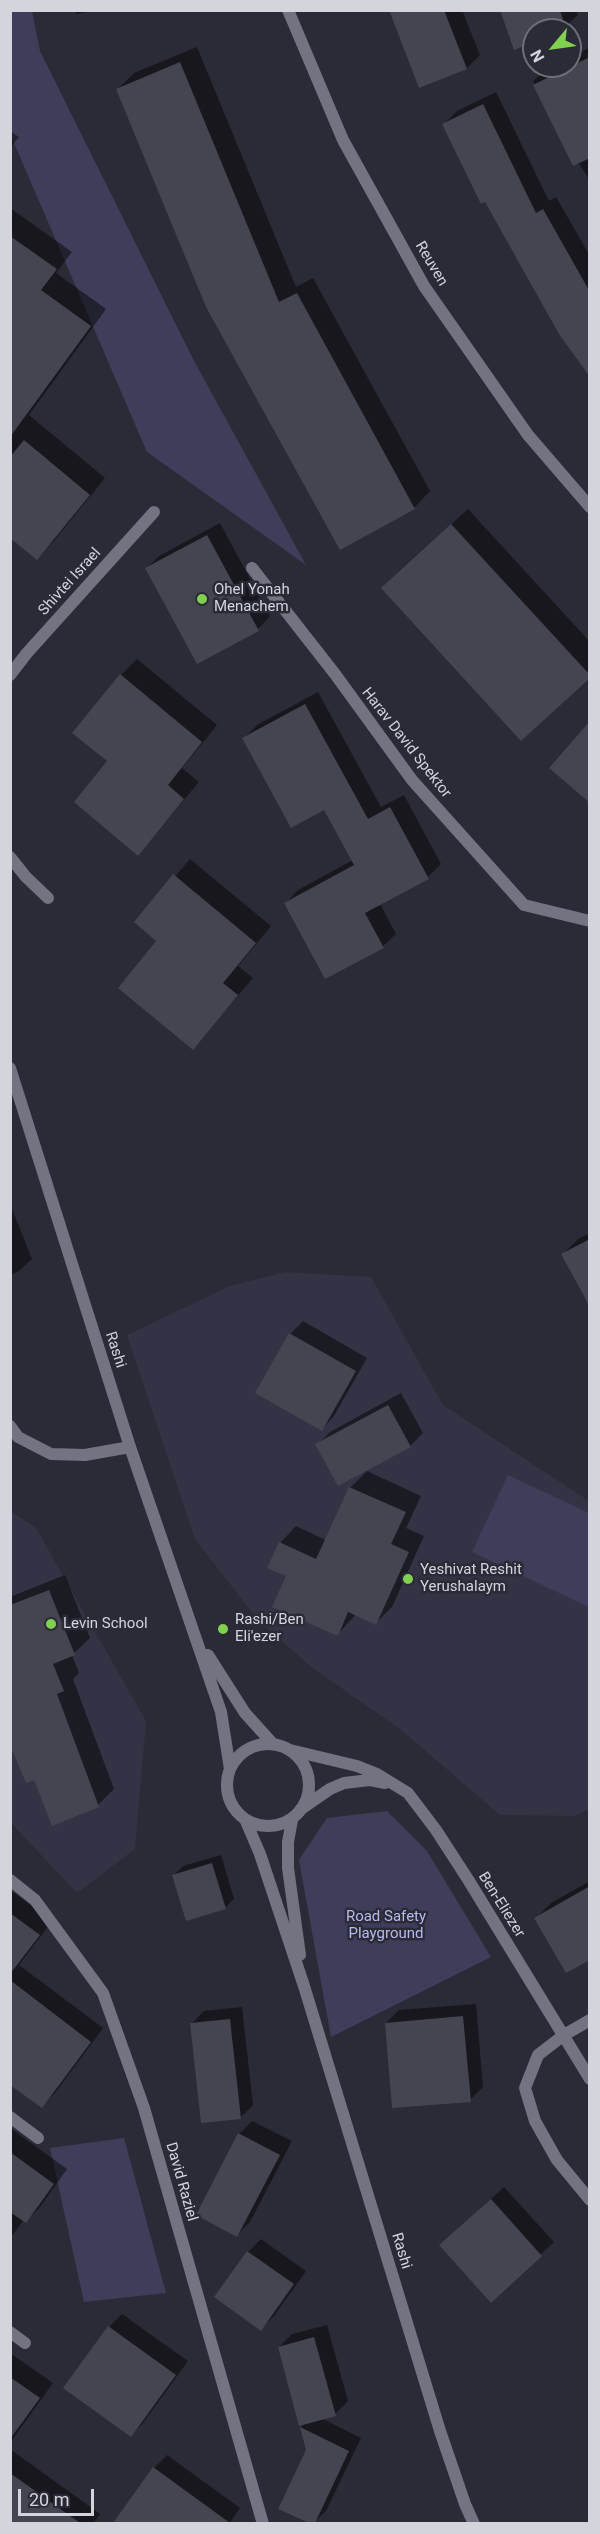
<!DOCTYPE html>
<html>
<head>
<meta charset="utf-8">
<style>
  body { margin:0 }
  #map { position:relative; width:600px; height:2534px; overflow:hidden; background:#2b2b37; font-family:Roboto,sans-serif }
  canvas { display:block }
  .frame { position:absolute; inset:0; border:12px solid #d4d4dc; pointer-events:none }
  .north { position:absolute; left:522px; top:18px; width:60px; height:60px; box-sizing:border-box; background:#2b2b37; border:2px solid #6f6f79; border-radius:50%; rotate:241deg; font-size:16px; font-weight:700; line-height:24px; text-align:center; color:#d4d4dc }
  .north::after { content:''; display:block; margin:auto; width:21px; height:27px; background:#82d050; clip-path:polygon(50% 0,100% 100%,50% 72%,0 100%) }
  .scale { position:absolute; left:18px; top:2489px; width:76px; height:27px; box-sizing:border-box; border:3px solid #d4d4dc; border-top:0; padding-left:8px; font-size:18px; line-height:21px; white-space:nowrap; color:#d4d4dc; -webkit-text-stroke:4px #2b2b37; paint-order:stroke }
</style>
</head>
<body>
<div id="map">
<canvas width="600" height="2534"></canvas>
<div class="frame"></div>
<div class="north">N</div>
<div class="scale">20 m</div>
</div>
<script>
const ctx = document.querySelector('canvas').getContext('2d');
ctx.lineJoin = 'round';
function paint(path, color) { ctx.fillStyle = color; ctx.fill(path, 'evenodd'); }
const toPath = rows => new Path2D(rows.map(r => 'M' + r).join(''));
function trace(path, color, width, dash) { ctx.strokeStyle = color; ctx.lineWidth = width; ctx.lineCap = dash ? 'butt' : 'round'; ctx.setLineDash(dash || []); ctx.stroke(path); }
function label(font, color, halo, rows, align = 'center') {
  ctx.font = font + ' Roboto,sans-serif'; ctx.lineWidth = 5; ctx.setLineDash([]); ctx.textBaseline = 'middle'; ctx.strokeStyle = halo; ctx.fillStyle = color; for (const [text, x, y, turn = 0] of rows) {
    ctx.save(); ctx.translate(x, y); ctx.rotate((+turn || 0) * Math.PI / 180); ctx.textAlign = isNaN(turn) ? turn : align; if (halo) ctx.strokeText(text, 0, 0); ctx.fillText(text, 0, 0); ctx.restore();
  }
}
paint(toPath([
  [285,1272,371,1277,443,1405,589,1501,589,1809,575,1816,500,1815,400,1729,311,1667,257,1619,195,1539,127,1335,230,1286],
  [11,1511,36,1528,146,1721,135,1849,77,1893,11,1823]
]), '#333345');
paint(toPath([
  [10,11,32,11,40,51,193,359,306,565,147,452,11,136],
  [508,1475,589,1513,589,1607,472,1552],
  [387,1811,427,1851,491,1957,331,2037,299,1860,327,1818],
  [124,2138,166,2293,84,2302,50,2148]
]), '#3f3e5a');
paint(toPath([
  [75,10,98,10,76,14],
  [390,10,462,10,480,55,467,68,420,86],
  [502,10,576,10,578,15,561,30,534,30,534,41],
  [197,47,296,287,313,278,430,491,414,508,341,548,118,89,134,73],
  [589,48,590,50,590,181,578,162,574,164,533,81,551,66,570,66,570,57],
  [496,92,549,201,556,197,590,256,590,375,444,124,457,111],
  [10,131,19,137,10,148],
  [10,208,72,252,56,273,106,309,29,415,105,478,53,542,37,558,10,536],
  [468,509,590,642,590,676,399,572],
  [220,523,270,616,258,629,146,569,159,556],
  [137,659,217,725,182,768,199,782,138,854,109,761,121,675],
  [318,692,381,807,404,795,441,864,428,877,380,904,396,934,383,946,286,903,298,890,353,860,325,808,244,738,257,725],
  [190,859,271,926,238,966,253,978,193,1048,158,941,136,922],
  [10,1204,32,1259,19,1271,10,1275],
  [590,1233,590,1304,562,1255,578,1239],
  [303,1321,367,1358,334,1416,322,1429,290,1334],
  [401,1393,423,1433,410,1446,317,1445,330,1432],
  [367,1471,421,1496,406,1528,424,1536,392,1607,376,1623,356,1614,337,1635,288,1575,280,1543,296,1526,326,1540,350,1488],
  [65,1575,90,1638,72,1655,79,1673,73,1679,114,1789,98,1805,34,1779,10,1741,10,1597],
  [221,1855,234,1899,225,1908,174,1875,183,1866],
  [590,1881,590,1958,536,1918,551,1903],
  [10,1890,52,1921,19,1965,103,2028,55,2093,42,2106,10,2083],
  [476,2004,483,2087,470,2100,386,2023,399,2010],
  [242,2007,253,2105,240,2118,191,2024,204,2011],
  [252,2121,292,2141,250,2222,237,2235,239,2134],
  [10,2128,67,2169,40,2207,26,2221,24,2220,10,2238],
  [504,2187,554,2242,491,2300,454,2233],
  [261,2239,306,2271,274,2316,261,2329,216,2297,248,2252],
  [122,2314,188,2361,143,2423,131,2435,65,2388,109,2327],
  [327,2325,348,2401,335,2414,321,2418,361,2438,326,2511,312,2524,280,2508,308,2450,301,2427,306,2422,279,2347,292,2334],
  [10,2353,53,2383,10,2443],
  [10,2449,100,2514,93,2524,10,2523],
  [167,2455,240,2508,229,2524,115,2524,154,2468]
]), '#0007');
paint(toPath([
  [389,10,444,10,467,69,419,88],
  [500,10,560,10,566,30,534,30,534,42,514,50],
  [590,57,590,158,573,166,533,85],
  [180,62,279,302,297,293,415,509,340,550,206,307,116,89],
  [483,104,536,213,543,209,590,292,590,377,559,334,485,202,481,204,442,124],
  [10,236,57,269,41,290,91,326,10,437],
  [24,440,90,495,37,560,10,538,10,457],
  [451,524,590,675,590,678,521,741,381,588],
  [207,535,259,631,197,664,145,568],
  [120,674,202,742,168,785,184,799,138,856,74,802,107,761,72,733],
  [305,704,368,819,390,807,429,879,365,913,384,948,325,979,284,903,354,865,324,810,291,828,242,738],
  [590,721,590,803,549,768],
  [173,874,256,943,223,983,238,995,193,1050,118,988,156,941,134,922],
  [590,1239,590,1307,561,1254],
  [289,1333,356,1371,322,1431,255,1393],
  [388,1405,411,1447,338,1486,315,1444],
  [349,1487,406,1512,391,1544,409,1552,376,1625,348,1612,338,1636,272,1607,286,1576,267,1568,279,1542,316,1559],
  [49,1590,75,1655,53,1664,64,1691,57,1694,99,1807,52,1826,34,1780,26,1783,10,1745,10,1605],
  [212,1863,226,1909,186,1921,172,1875],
  [590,1886,590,1960,566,1973,534,1918],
  [10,1913,40,1935,10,1974],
  [10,1980,91,2042,42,2108,10,2085],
  [463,2016,471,2102,392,2108,385,2023],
  [230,2019,241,2119,201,2123,190,2023],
  [238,2133,280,2155,237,2237,196,2215],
  [10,2152,54,2184,26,2223,10,2212],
  [491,2199,542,2256,491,2303,439,2245],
  [247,2251,294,2284,261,2331,214,2297],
  [108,2326,176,2375,131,2437,63,2388],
  [314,2337,336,2416,299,2426,278,2347],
  [10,2377,40,2398,10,2439],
  [300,2427,349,2451,315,2523,309,2523,278,2509,306,2450],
  [153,2467,230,2523,113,2523],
  [10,2473,80,2523,10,2523]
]), '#454552');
trace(toPath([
  [288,10,343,140,424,286,528,435,590,507],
  [252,568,335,674,412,780,524,905,590,921],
  [10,675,27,653,154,512],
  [10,857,26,877,48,898],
  [10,1426,18,1437,51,1454,85,1455,130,1447],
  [290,1750,357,1766,377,1774,408,1793,436,1830,469,1881,590,2079],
  [301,1809,330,1789,344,1783,370,1780,385,1783],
  [10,1880,35,1900,103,1993,144,2108,263,2524],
  [590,2020,564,2035,538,2055,525,2088,535,2121,557,2160,590,2200],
  [10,2117,38,2138],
  [10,2332,25,2343]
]), '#737382', 12);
trace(toPath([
  [10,1068,130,1447,221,1712,230,1769],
  [208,1655,245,1713,273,1744],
  '227 1785a41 41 0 1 1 82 0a41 41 0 1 1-82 0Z',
  [245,1819,260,1854,304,1986,440,2431,465,2504,474,2524],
  [292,1820,288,1842,288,1868,300,1955]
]), '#737382', 12);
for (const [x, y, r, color] of [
  [202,599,6,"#82d050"],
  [408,1579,6,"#82d050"],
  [51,1624,6,"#82d050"],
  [223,1629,6,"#82d050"]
]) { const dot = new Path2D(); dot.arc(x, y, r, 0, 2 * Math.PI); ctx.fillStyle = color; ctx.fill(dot); trace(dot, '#2b2b37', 2); }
label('15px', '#d4d4dc', '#2b2b37', [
  ["Reuven",431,264,59],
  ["Shivtei Israel",70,582,-48],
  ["Harav David Spektor",406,743,52],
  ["Rashi",115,1350,72],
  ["Ben-Eliezer",501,1905,58],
  ["David Raziel",181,2182,74],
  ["Rashi",401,2251,73]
]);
label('15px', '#d4d4dc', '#2b2b37', [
  ["Ohel Yonah",214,590],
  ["Menachem",214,607],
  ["Yeshivat Reshit",420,1570],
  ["Yerushalaym",420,1587],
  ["Rashi/Ben",235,1620],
  ["Eli'ezer",235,1637],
  ["Levin School",63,1624]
], 'left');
label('15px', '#b8b8f0', '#2b2b37', [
  ["Road Safety",386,1917],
  ["Playground",386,1934]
]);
</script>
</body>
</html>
